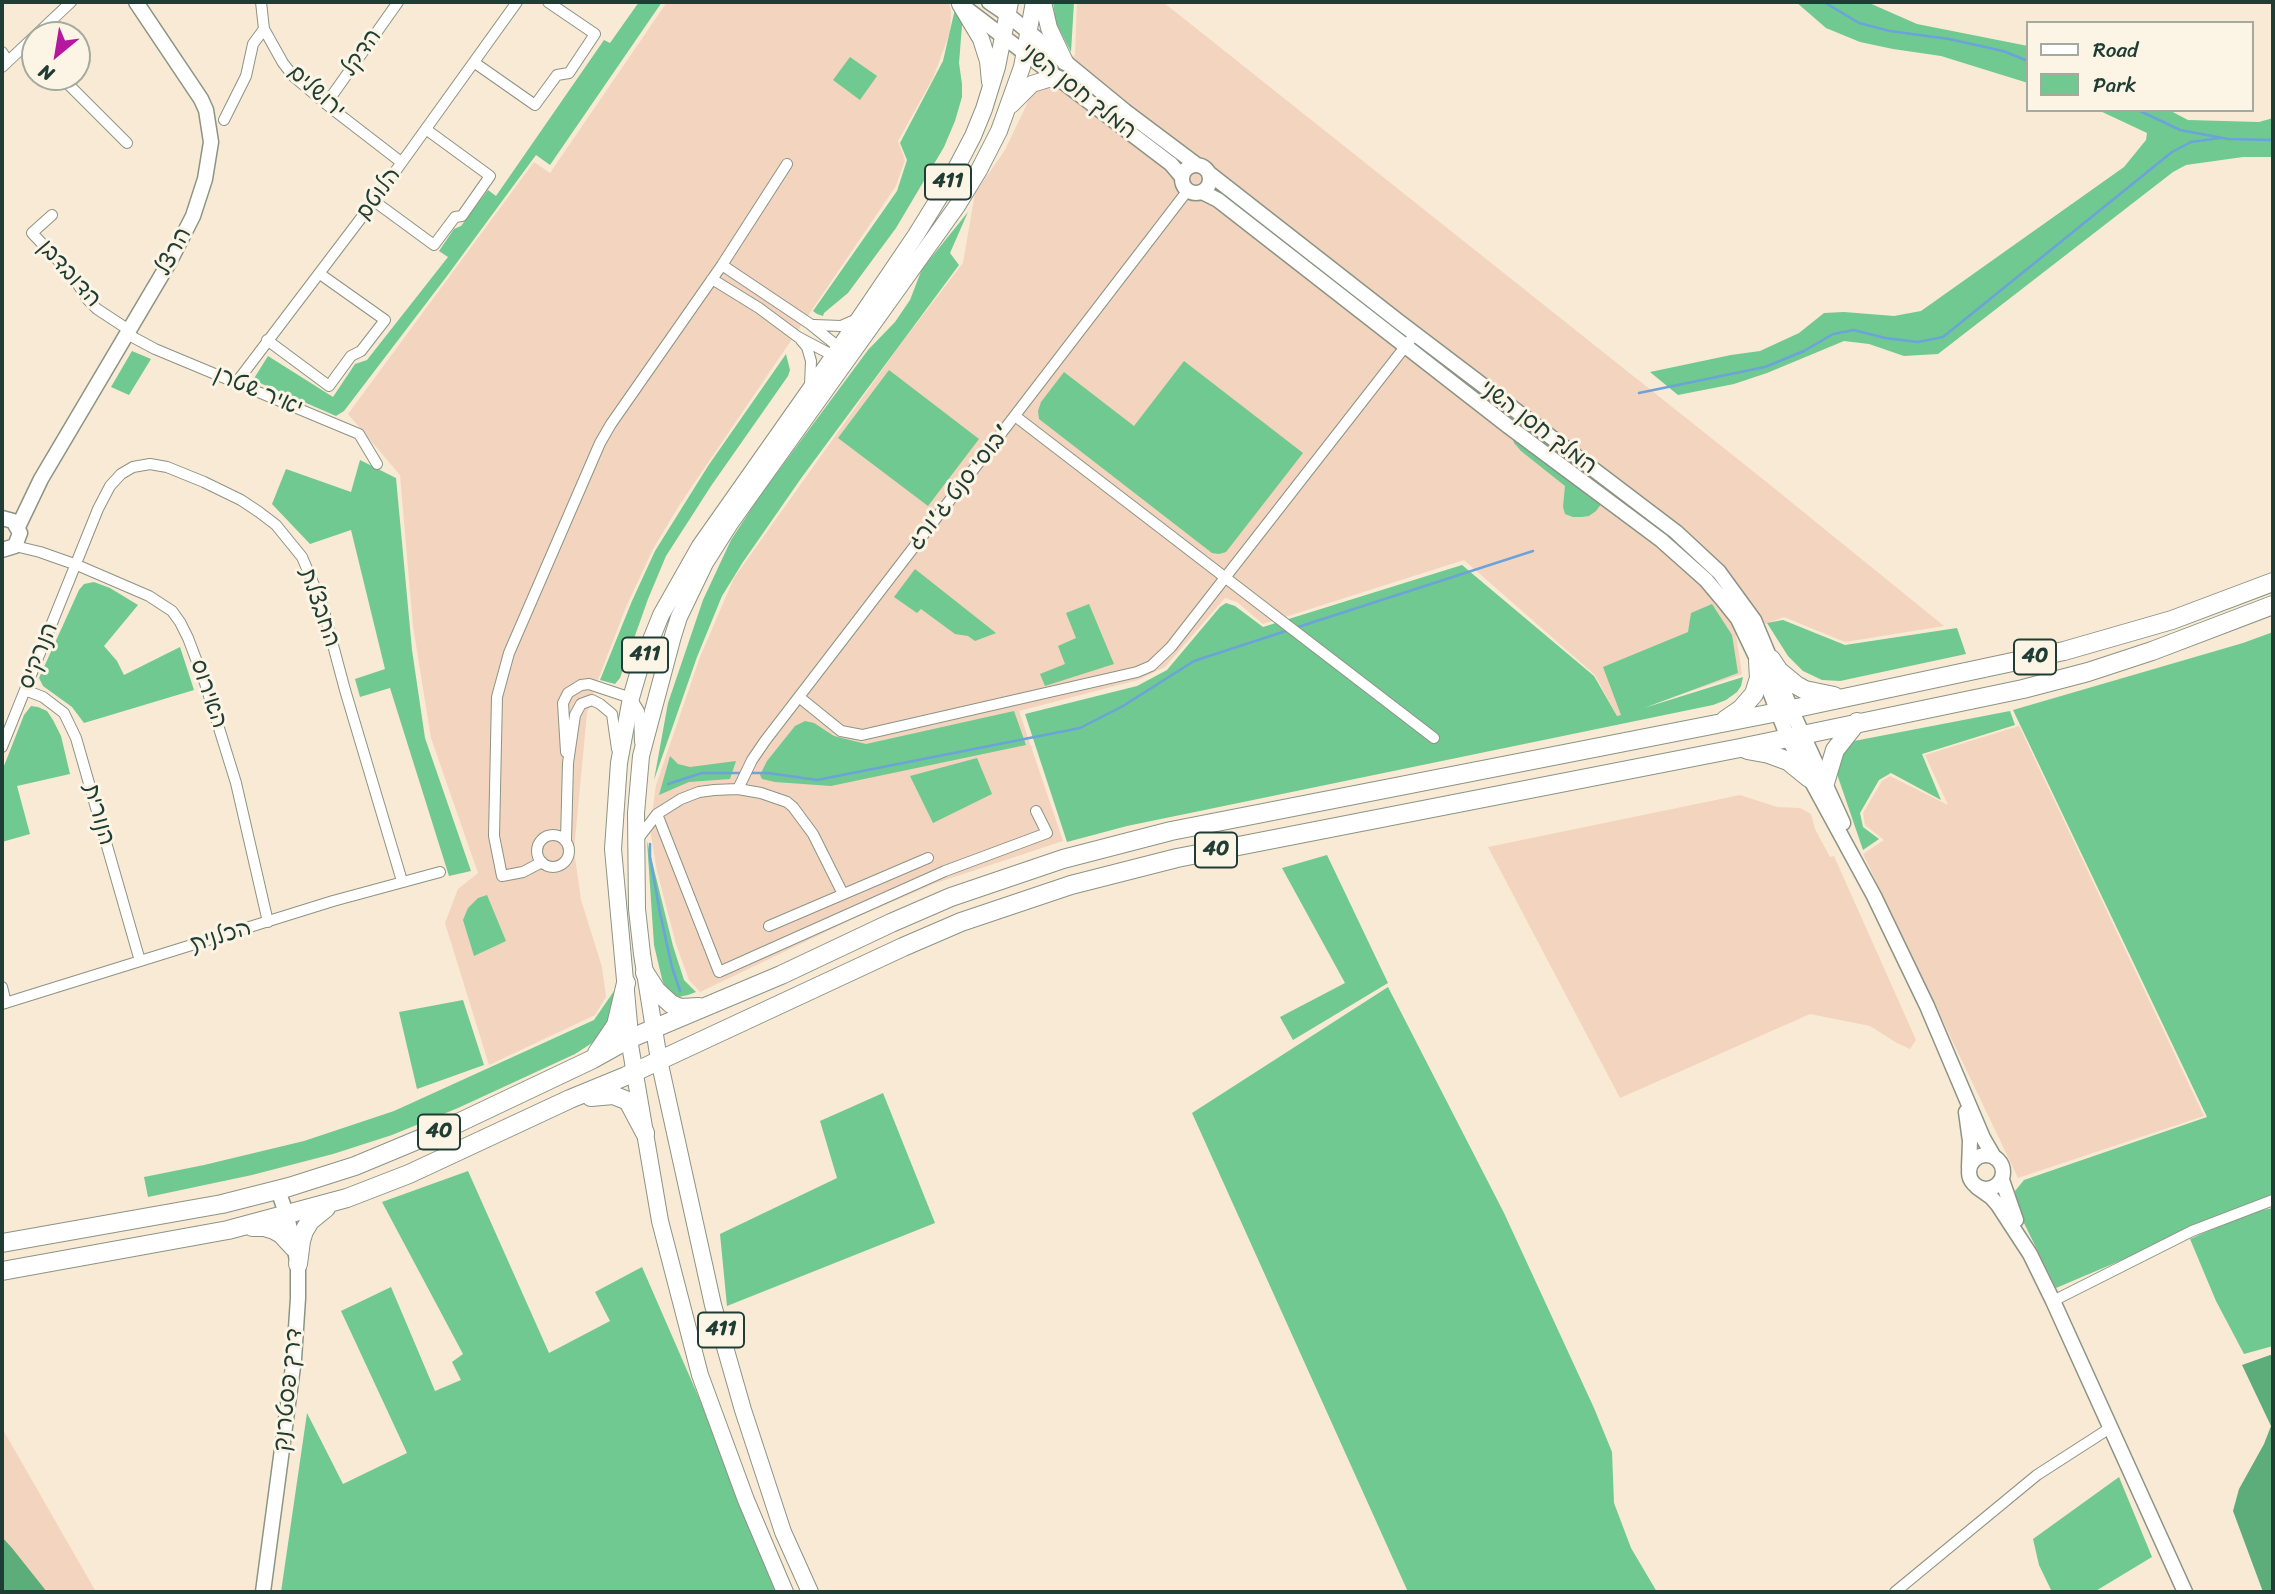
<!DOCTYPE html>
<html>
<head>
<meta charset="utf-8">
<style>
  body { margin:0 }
  #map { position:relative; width:2275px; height:1594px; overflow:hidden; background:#f8ead4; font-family:Sriracha,sans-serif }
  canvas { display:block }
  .frame { position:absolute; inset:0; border:4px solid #1f3d34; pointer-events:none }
  .legend { position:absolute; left:2026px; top:21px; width:228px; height:91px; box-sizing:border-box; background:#fcf5e5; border:2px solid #a4ab9e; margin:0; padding:9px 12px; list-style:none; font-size:21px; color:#1f3d34 }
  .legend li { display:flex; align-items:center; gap:14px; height:35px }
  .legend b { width:35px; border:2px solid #a4ab9e }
  .north { position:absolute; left:21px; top:21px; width:70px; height:70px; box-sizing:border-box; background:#fcf5e5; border:2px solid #a4ab9e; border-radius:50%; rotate:210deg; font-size:19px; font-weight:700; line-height:28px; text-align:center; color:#1f3d34 }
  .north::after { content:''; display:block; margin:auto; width:24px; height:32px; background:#b5179e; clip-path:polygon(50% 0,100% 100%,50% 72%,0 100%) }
</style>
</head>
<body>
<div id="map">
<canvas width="2275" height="1594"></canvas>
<div class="frame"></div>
<ul class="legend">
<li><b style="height:9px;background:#fff"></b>Road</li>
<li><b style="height:19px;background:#70c990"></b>Park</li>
</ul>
<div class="north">N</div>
</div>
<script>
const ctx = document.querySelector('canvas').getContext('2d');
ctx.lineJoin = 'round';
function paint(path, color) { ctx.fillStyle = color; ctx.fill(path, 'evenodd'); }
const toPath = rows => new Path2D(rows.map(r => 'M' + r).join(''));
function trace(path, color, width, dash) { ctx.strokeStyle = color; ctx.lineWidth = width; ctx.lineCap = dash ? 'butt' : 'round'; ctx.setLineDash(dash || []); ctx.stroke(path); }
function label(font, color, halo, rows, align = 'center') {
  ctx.font = font + ' Sriracha,"Playpen Sans Hebrew",sans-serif'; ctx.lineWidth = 6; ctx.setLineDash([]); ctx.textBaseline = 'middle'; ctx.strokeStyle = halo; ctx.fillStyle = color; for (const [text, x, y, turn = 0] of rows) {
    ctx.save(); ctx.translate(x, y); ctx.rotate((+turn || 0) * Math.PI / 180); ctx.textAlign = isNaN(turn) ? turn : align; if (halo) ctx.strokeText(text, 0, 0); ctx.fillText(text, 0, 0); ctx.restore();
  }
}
paint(toPath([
  [667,2,949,2,951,13,950,32,933,78,898,141,905,160,896,186,680,504,653,549,626,607,596,685,587,713,574,850,581,900,602,967,606,997,595,1015,489,1065,445,923,458,889,478,873,431,738,413,626,400,475,348,414,534,162,550,173],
  [1077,2,1163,2,1764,480,1944,626,1845,642,1784,617,1736,635,1742,674,1617,716,1595,675,1464,560,1263,624,1237,602,1225,598,1165,667,1138,680,1019,711,1063,841,936,883,855,918,700,992,689,980,676,944,657,871,650,829,656,785,700,657,734,578,900,345,963,263,975,193,1005,150,1026,106,1038,68,1075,55],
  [2019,726,2204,1116,2018,1178,1863,854,1884,840,1865,825,1863,813,1882,781,1890,776,1948,805,1925,755],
  [1740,795,1777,807,1800,808,1811,814,1815,829,1830,857,1834,856,1916,1040,1910,1049,1897,1043,1870,1026,1810,1014,1620,1098,1488,847],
  [2,1428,96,1592,2,1592]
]), '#f3d4bf');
paint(toPath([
  [639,2,662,2,550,165,536,155,447,276,344,411,336,416,253,380,268,356,333,397,355,364,367,360,448,257,439,251,454,229,461,226,488,190,496,196,604,40,610,43],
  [1053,2,1074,2,1071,52,1056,23],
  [1796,2,1867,2,1917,24,2028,46,2028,83,1941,56,1893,49,1860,42,1826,28],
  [955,9,963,13,959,63,962,84,962,97,955,121,944,147,896,228,848,293,824,313,823,316,817,314,813,311,897,191,907,160,900,143,943,61],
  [850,57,877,76,860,100,833,80],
  [2098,110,2169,110,2188,120,2259,122,2273,118,2273,157,2243,157,2186,165,2173,172,1938,354,1904,356,1869,344,1844,341,1767,373,1734,384,1678,395,1650,372,1731,355,1760,351,1799,333,1824,313,1844,312,1894,316,1921,311,2124,167,2146,140,2147,133],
  [968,212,950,253,959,265,802,477,743,562,722,596,697,657,654,780,668,703,703,600,731,540,759,497,868,350,895,322,910,300,922,269],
  [132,351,151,359,129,395,111,387],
  [786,354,790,370,788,376,711,486,666,556,648,599,620,678,615,684,600,680,632,601,655,551,708,466],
  [1184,361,1303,453,1226,552,1219,554,1212,553,1039,419,1038,411,1041,402,1064,372,1134,426],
  [889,370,979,439,928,506,838,438],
  [1512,436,1602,503,1596,511,1589,516,1582,517,1573,517,1565,514,1563,507,1565,486,1521,451,1514,443],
  [360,460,396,478,412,650,425,738,471,871,449,876,390,688,360,697,355,679,385,669,351,530,310,544,272,504,286,469,351,492],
  [1462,565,1594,676,1617,716,1621,715,1603,667,1688,632,1691,613,1712,604,1732,635,1738,673,1644,708,1743,677,1741,686,1737,692,1726,700,1713,705,1127,826,1067,842,1025,714,1137,686,1167,670,1220,607,1226,603,1235,606,1263,627],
  [915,569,996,633,975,641,968,636,955,634,921,609,917,613,894,597],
  [94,582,110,588,138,605,104,646,117,661,124,675,180,647,194,690,84,723,72,707,43,686,39,678,79,590,84,584],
  [1089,604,1114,664,1045,686,1040,674,1065,664,1058,646,1076,638,1066,613],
  [1783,620,1845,645,1957,628,1966,654,1840,681,1822,680,1803,671,1788,656,1767,623],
  [2273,632,2273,1196,2056,1288,2017,1209,2015,1191,2024,1180,2207,1117,2013,710,2243,643],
  [31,706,38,707,47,711,53,720,61,736,70,774,17,786,30,834,2,842,2,771,24,715],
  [1014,711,1026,745,831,786,775,782,762,779,760,775,767,761,795,726,805,721,814,723,834,736,866,744],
  [2010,711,2015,725,1922,754,1941,800,1891,773,1879,780,1860,813,1863,827,1879,839,1863,850,1838,777,1836,762,1844,748,1854,741],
  [670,756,678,764,690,767,736,761,730,779,689,782,659,795],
  [977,758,992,794,933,823,910,776],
  [647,841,673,946,684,980,696,992,688,995,679,997,666,990,662,979,654,945],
  [1327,855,1388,983,1293,1040,1280,1017,1345,983,1282,868],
  [487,895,506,941,474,956,463,920,468,908,478,898],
  [1388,987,1504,1213,1594,1408,1612,1452,1614,1503,1631,1548,1657,1592,1408,1592,1192,1113],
  [614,991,612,1009,604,1028,592,1043,575,1054,458,1108,392,1135,333,1154,252,1175,148,1197,144,1177,204,1165,304,1141,394,1111,594,1020],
  [463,1000,484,1065,417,1089,399,1012],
  [883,1093,935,1223,727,1306,720,1234,837,1178,820,1121],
  [468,1171,549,1353,610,1321,595,1292,642,1267,713,1430,778,1592,281,1592,307,1413,343,1484,407,1453,341,1311,391,1287,435,1391,461,1380,452,1362,463,1354,382,1202],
  [2273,1208,2273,1346,2244,1354,2216,1301,2190,1239,2248,1213],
  [2119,1477,2152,1557,2094,1592,2052,1592,2039,1565,2033,1539]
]), '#70c990');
paint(toPath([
  [2273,1354,2273,1592,2263,1592,2233,1511,2239,1489,2264,1444,2271,1426,2242,1365],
  [2,1537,12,1548,47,1592,2,1592]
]), '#5cad7a');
trace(toPath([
  [1824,2,1859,23,1890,31,1949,39,2003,51,2028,61],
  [2138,110,2180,130,2228,139,2273,140],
  [1639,393,1765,367,1804,351,1833,334,1854,330,1885,338,1918,342,1943,337,2172,152,2191,142,2220,138],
  [1295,628,1533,551],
  [750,773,768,773,817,780,1080,728,1123,706,1194,661,1289,630],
  [668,784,702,773,744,773],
  [650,844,650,857,660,913,672,967,680,991]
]), '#6ba3da', 2.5);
const street = toPath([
  [261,2,264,29,283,63,294,77,331,108,401,162],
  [2,52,8,61],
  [475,63,535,105,557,75,569,73,595,34,548,2],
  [2,67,71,2],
  [61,77,127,143],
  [326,104,398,2],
  [224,120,246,76,253,44,264,29],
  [374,201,434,245,455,217,462,216,490,176,427,130],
  [52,215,32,233,72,275,88,300,97,309,129,330],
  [722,265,810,324,841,349],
  [712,279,759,308,798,337,836,357],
  [814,325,841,326,857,319],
  [127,334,155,349,359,434,377,464],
  [267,340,329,386,351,356,361,351,385,320,320,274],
  [801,340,807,347,811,361,810,385],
  [236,383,374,201,517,2],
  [1015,416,1434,738],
  [15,546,40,552,77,565,149,596,172,611,180,622,188,638,205,683,236,783,268,922],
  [25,690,43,697,64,713,76,738,140,961],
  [799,697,841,731,862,735,1137,672,1151,666,1171,647,1415,334],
  [2,747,98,509,110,486,121,474,133,467,150,464,167,467,204,482,241,500,259,512,276,525,302,557,322,604,345,690,402,881],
  [566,752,563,703,568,693,581,685,589,684,631,698,639,711,640,742],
  [738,789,752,760,765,741,1188,190],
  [657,814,719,972,945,871,1047,833,1036,811],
  '537 851a16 16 0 1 1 32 0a16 16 0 1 1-32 0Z',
  [566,840,568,763,575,715,581,704,592,700,600,704,612,714,617,749],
  [637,840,657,814,681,799,699,792,714,790,738,789,761,793,787,802,793,807,813,834,843,894],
  [542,862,523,872,502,876,494,836,497,697,509,653,600,443,611,424,722,265,787,164],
  [769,926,928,858],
  [2,987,6,1003],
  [2,1004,333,901,440,872],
  [2053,1301,2192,1231,2273,1200],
  [1895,1592,2037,1475,2110,1428]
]);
const secondary = toPath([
  [989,2,1008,15,1125,111,1197,165],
  [963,6,1171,164,1182,177],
  '1182 179a14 14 0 1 1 28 0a14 14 0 1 1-28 0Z',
  [1210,174,1398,321,1676,532,1719,572,1754,620,1791,709,1843,823],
  [1202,192,1218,200,1508,426,1661,540,1706,580,1722,599,1738,619,1758,661,1788,738,1874,896,1927,1006,1983,1138,1994,1157],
  [2,518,13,521,20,533,15,546,2,550],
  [18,527,41,479,170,261,193,216,205,179,211,142,206,110,201,99,136,2],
  [1966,1112,1970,1141,1969,1168],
  '1969 1172a17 17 0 1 1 34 0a17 17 0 1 1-34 0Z',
  [2002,1180,2016,1220],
  [1977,1187,1991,1197,1998,1205,2030,1254,2053,1301,2185,1592],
  [263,1592,294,1359,298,1298,298,1264,287,1216,278,1190]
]);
const primary = toPath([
  [1043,2,1049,28,1065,62],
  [960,4,981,39,988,61,990,82],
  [1011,105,1032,84,1048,79,1059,79],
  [785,1592,746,1500,700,1375,660,1221,629,1039,629,1024,613,849,619,763,631,698,640,667,661,615,700,546,840,347,916,235,950,180,973,136,984,109,997,67,1010,2],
  [810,1592,783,1532,743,1410,713,1305,659,1060,642,954,637,909,636,813,641,756,673,636,679,617,705,563,731,522,957,206,979,170,999,131,1022,67,1034,2]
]);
const highway = toPath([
  [1771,659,1779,671,1796,685,1805,690,1834,696],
  [1725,720,1741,709,1754,694,1759,678,1758,661],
  [1747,750,1769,754,1788,761,1809,778],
  [1825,783,1835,750,1857,722],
  [645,973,656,990,671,1004,680,1008,699,1007],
  [597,1053,616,1025,626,983],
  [591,1097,613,1095,628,1101,645,1133],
  [252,1227,264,1227,274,1230,281,1234,294,1248],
  [2,1243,222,1204,289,1187,355,1166,456,1124,593,1059,629,1039,781,975,891,923,951,897,1063,859,1171,831,1778,712,2064,651,2172,620,2273,582],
  [298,1264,301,1241,304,1231,310,1221,326,1208],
  [2,1271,228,1230,347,1198,409,1174,570,1099,626,1076,903,947,961,922,1071,885,1177,858,1740,748,2023,689,2088,672,2152,651,2273,605]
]);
trace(street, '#8c9484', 12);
trace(secondary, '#8c9484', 17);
trace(primary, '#8c9484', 18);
trace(highway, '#8c9484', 20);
trace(street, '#fff', 10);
trace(secondary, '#fff', 14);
trace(primary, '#fff', 16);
trace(highway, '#fff', 18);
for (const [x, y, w] of [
  [948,182,46],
  [645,655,46],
  [2035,657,42],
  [1216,850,42],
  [439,1132,42],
  [721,1330,46]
]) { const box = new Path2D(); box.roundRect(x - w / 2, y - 17.5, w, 35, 5); ctx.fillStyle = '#fcf5e5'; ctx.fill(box); trace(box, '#1f3d34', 2); }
label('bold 21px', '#1f3d34', null, [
  ["411",948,182],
  ["411",645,655],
  ["40",2035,657],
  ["40",1216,850],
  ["40",439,1132],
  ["411",721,1330]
]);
label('23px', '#1f3d34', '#fcf5e5', [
  ["הדקל",362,53,-55],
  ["ירושלים",316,92,42],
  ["המלך חסן השני",1078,92,38],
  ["הלוטם",379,194,-54],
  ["הרצל",174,252,-62],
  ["הדובדבן",69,274,48],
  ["יאיר שטרן",258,392,23],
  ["המלך חסן השני",1538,428,37],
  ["בוסי סנט ג'ורג'",960,488,-52],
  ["החבצלת",319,608,71],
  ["הנרקיס",39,656,-68],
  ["האירוס",208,694,71],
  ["הנורית",98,815,74],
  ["הכלנית",221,937,-17],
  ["דרך פסטרנק",289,1390,-84]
]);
</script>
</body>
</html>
